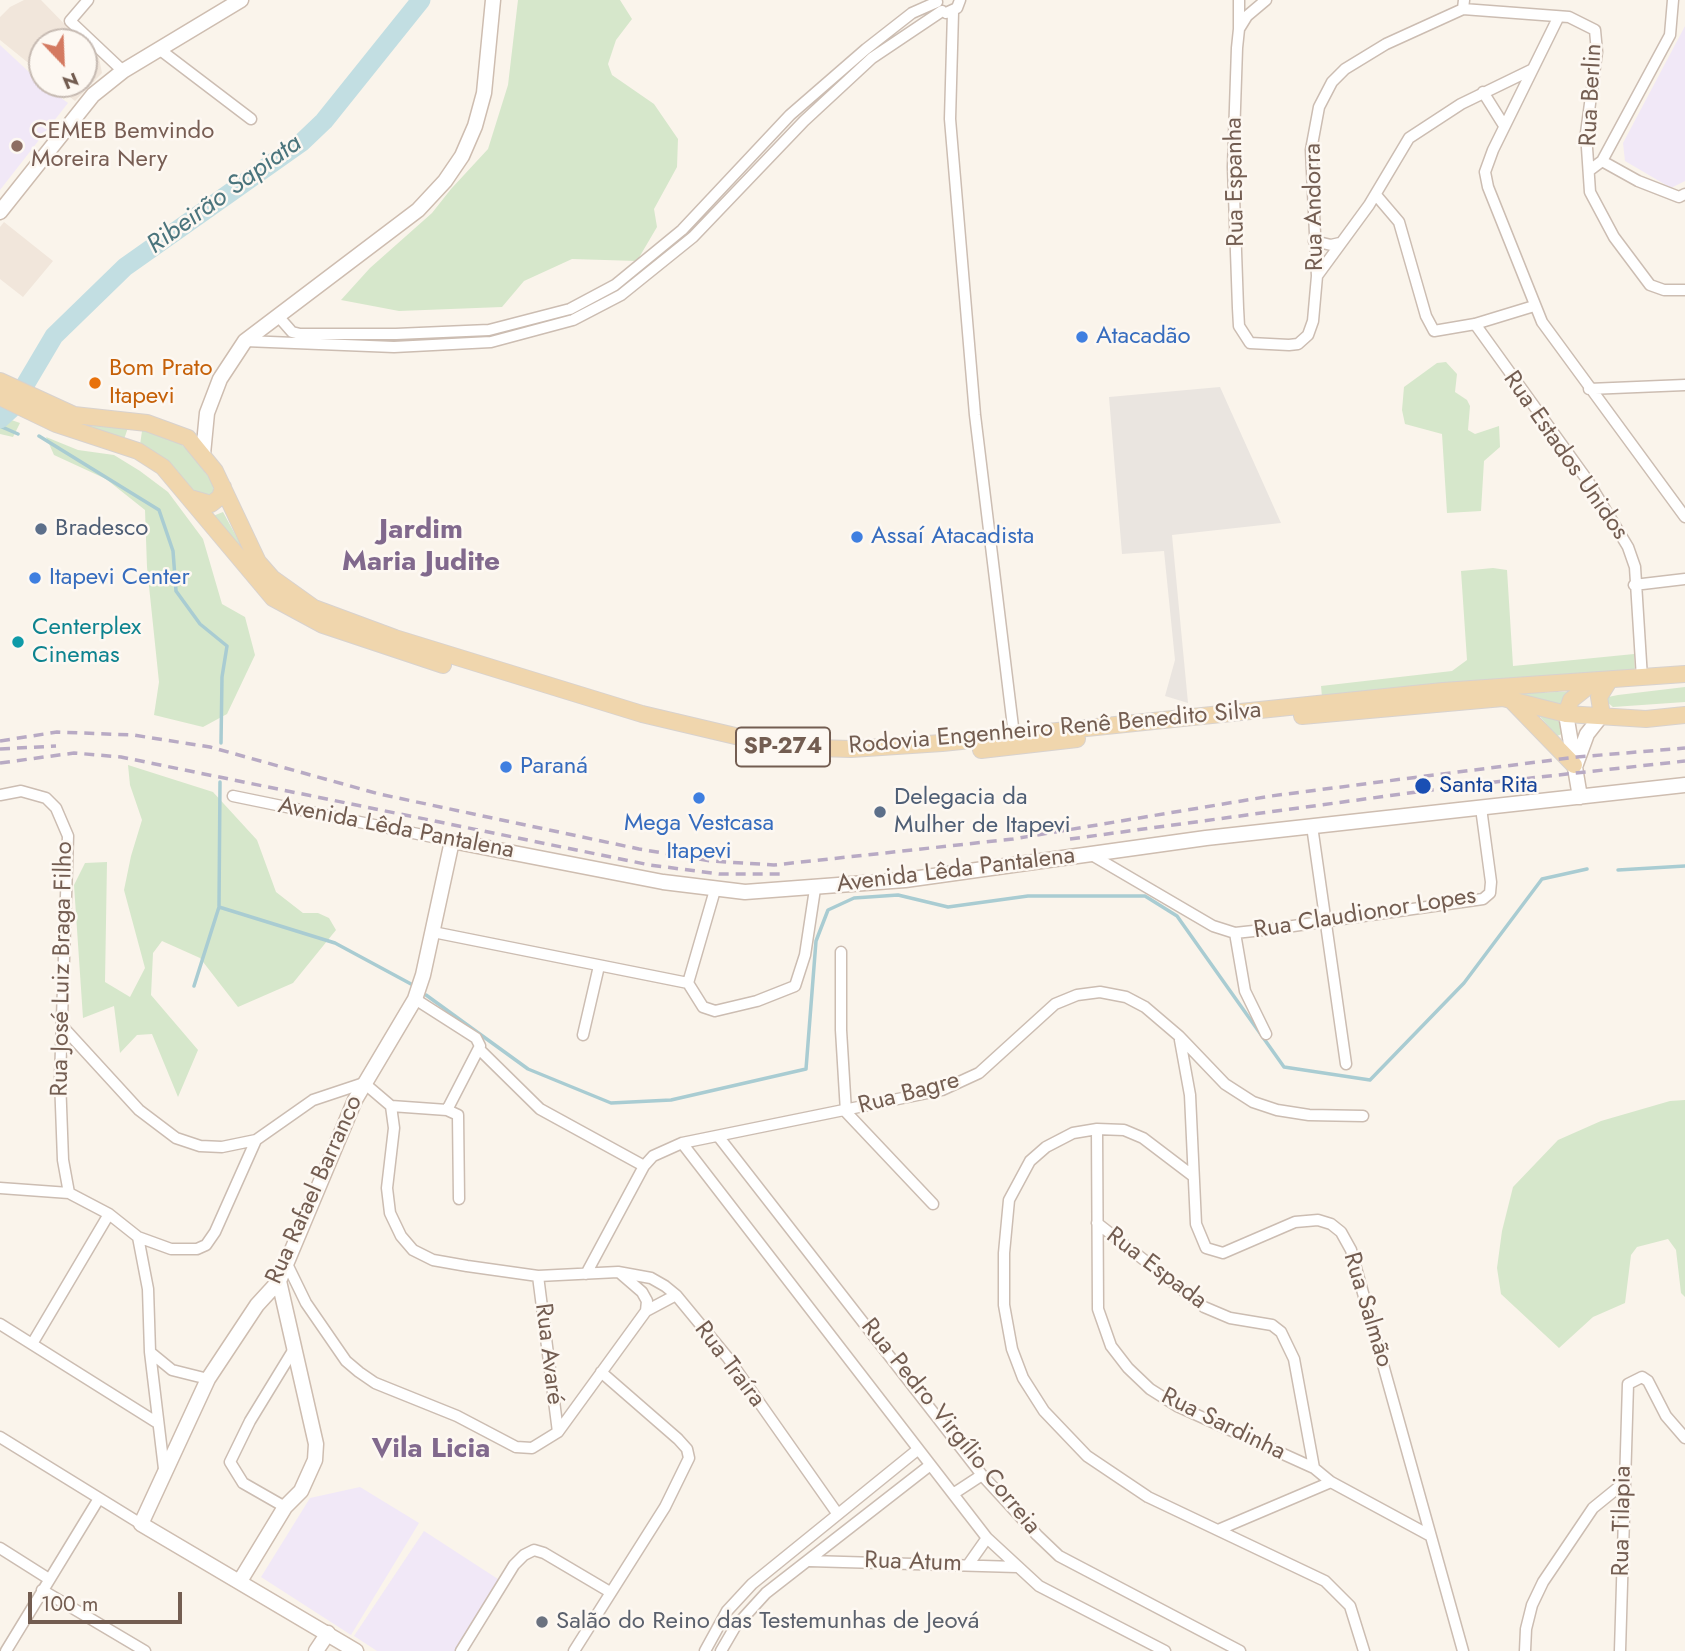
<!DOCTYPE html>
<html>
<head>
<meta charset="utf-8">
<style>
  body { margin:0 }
  #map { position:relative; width:1685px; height:1651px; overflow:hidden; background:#faf4eb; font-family:Jost,sans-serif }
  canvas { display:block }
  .north { position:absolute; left:28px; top:28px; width:70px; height:70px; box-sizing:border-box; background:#fdf8f2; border:2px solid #c6bab2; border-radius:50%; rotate:157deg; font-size:19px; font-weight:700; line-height:28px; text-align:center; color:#735d51 }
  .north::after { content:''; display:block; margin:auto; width:24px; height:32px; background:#d47a61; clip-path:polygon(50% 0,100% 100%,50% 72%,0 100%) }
  .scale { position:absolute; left:28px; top:1592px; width:154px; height:32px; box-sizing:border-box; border:4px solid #735d51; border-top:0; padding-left:9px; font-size:21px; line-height:24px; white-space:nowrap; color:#735d51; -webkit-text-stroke:5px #fdf8f2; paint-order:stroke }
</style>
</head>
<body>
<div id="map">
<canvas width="1685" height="1651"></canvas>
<div class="north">N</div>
<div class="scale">100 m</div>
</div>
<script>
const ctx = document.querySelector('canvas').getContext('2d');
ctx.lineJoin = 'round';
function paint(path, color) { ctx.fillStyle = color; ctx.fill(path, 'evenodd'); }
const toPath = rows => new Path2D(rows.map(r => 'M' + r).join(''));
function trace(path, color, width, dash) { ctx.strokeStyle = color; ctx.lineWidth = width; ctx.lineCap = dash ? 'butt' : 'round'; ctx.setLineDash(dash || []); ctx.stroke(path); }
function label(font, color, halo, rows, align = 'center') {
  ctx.font = font + ' Jost,sans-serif'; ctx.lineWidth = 5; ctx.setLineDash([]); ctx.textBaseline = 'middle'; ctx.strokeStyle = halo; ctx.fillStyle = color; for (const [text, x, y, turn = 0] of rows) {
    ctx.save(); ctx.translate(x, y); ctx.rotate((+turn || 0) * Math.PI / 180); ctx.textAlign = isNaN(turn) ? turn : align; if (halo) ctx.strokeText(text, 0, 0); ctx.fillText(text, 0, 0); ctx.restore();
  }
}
paint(toPath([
  [24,0,41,0,82,42,42,42,42,74,0,40,0,17,10,7],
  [84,44,99,58,102,73,75,101,54,84,84,84],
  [4,222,53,261,23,297,0,279,0,227]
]), '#f1e6db');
paint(toPath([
  [1220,387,1281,523,1172,535,1188,703,1165,696,1175,660,1164,551,1122,554,1109,397]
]), '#eae5e0');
paint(toPath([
  [1685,26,1685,181,1671,188,1625,161,1623,143],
  [0,45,42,84,68,103,0,190],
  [360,1487,419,1523,351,1635,261,1577,310,1498],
  [424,1531,501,1581,456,1651,377,1651,354,1636]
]), '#f1e8f7');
paint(toPath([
  [518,0,620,0,632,19,616,40,608,64,612,75,654,104,678,139,677,167,654,209,657,227,637,261,572,259,524,281,502,307,399,311,341,300,370,268,432,213,451,189,488,149,508,85],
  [1446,362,1457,374,1455,392,1467,400,1470,406,1468,430,1475,434,1499,426,1500,447,1484,461,1481,511,1447,513,1442,434,1405,424,1402,410,1404,387,1437,363],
  [0,416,20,423,13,437,0,434],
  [63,421,129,425,123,442],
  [149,428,172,437,188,450,213,483,214,495,202,501,140,445,142,431],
  [46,437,78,450,114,455,140,471,168,492,203,539,222,604,245,617,255,655,227,714,203,727,154,715,159,682,147,567,145,510,106,479,54,455],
  [223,512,253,567,213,516],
  [1493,568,1507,570,1513,666,1634,654,1635,671,1322,697,1321,686,1452,671,1467,660,1461,571],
  [1685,687,1685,702,1613,707,1607,702,1608,697,1618,695],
  [1578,691,1563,705,1511,694],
  [1537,713,1560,718,1562,734,1557,736],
  [128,765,213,792,257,840,276,892,303,913,318,913,329,918,336,930,293,983,238,1007,200,958,162,941,153,953,151,995,198,1050,178,1097,152,1034,137,1035,120,1053,114,1006,83,1018,74,885,85,863,107,862,105,982,130,997,145,968,124,890,131,856,142,820,130,785],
  [1685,1100,1685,1297,1681,1293,1676,1250,1668,1239,1637,1247,1631,1255,1625,1303,1593,1317,1559,1348,1501,1294,1497,1268,1502,1231,1513,1187,1558,1140,1601,1121,1670,1101]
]), '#d6e7cb');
trace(toPath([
  [0,426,18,434],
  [39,436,159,510,173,551,176,591,200,624,227,646,222,677,221,743],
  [1618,870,1685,866],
  [219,906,220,782],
  [194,986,219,907,335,943,411,984],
  [426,995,528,1069,611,1103,671,1100,806,1069,816,941,828,910,854,898,898,895,948,907,1028,896,1145,896,1177,916,1284,1067,1370,1080,1464,983,1542,879,1587,869]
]), '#a9ccd2', 3.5);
trace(toPath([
  [25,385,54,336,125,267,302,142,324,121,421,0],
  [0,419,11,409]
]), '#c2dee2', 19);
const street = toPath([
  [88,0,70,21,123,71],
  [1266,0,1247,16,1239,29,1237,48,1233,167,1238,308,1239,326,1250,343,1289,345,1298,344,1308,335,1313,321,1317,276,1311,150,1319,107,1332,82,1345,69,1386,44,1463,9,1464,0],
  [1463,9,1569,17,1595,30,1597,52,1586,133,1590,192,1614,237,1650,285,1664,290,1685,290],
  [953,12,950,119,975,415,1014,735],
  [946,13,957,8,960,0],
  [1558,18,1493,150,1485,172,1488,187,1542,322,1685,517],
  [1239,29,1239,0],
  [159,49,251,119],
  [1483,92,1503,124],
  [1602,161,1638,181,1679,197,1685,194],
  [1590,170,1602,161,1670,35,1673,0],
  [1376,195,1399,222,1426,316,1434,331,1475,324,1534,306],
  [1314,241,1331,245,1340,243],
  [1317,276,1369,205,1409,138,1461,104,1531,70],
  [278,316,292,332,300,334,396,334,489,330,570,309,615,285,682,230,790,115,866,49,912,13,937,2],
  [1475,324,1588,481,1628,547,1635,567,1642,678],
  [245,341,394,347,491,342,573,320,621,295,693,237,804,121,872,58,942,11],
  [1589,389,1685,385],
  [1634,585,1685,579],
  [0,795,21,791,46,798,56,808,68,836,60,1079,63,1160,69,1193],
  [233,796,452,841],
  [1312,826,1346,1064],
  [1090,854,1213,926,1235,933,1272,929,1483,899,1490,893,1491,882,1481,808],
  [433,932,688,983],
  [1235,933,1245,991,1266,1034],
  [841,952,841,1030,846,1112,933,1204],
  [688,983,703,1007,715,1011,757,1001,795,986,805,955,815,889],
  [688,983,715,890],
  [415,999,476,1038,480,1046,447,1110],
  [62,1026,139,1110,176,1138,200,1146,222,1147,256,1140],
  [583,1035,599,966],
  [1180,1040,1190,1095,1196,1224,1206,1248,1223,1253,1295,1222,1318,1220,1331,1224,1341,1232,1351,1250,1463,1651],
  [479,1049,540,1109,644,1166],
  [391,1106,447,1110,458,1115,459,1199],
  [1097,1129,1098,1309,1111,1346,1128,1368,1150,1389,1177,1406,1314,1468,1331,1482,1429,1535],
  [718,1136,982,1475,1037,1535,1059,1556,1240,1651],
  [682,1143,987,1538,1039,1586,1165,1651],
  [1193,1176,1143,1138,1124,1130,1097,1129,1073,1133,1046,1147,1030,1161,1009,1200,1004,1253,1004,1305,1012,1349,1023,1378,1044,1411,1087,1456,1148,1497,1325,1581,1350,1606,1364,1651],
  [0,1188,69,1193,109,1214,138,1237,171,1249,197,1249,206,1245,215,1232,256,1140,313,1100,364,1083,391,1106,394,1128,387,1188,390,1213,401,1236,413,1250,433,1260,467,1266,538,1276,618,1272,651,1278,665,1286,676,1295,728,1358,837,1513],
  [1097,1223,1204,1307,1230,1318,1272,1325,1281,1332,1294,1359,1314,1468],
  [138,1237,148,1289,150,1352,164,1469],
  [287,1264,306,1303,346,1361,359,1372,375,1383,457,1416,516,1447,532,1448,558,1432,646,1311,676,1295],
  [620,1273,642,1292,647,1301,646,1311],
  [586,1274,644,1166,653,1156,682,1143,942,1090,979,1073,1055,1004,1077,995,1100,992,1126,997,1145,1007,1179,1036,1225,1084,1253,1102,1277,1110,1309,1115,1363,1116],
  [538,1276,558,1432],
  [0,1324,156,1422],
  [32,1344,109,1214],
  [150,1352,172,1370,208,1379],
  [0,1437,141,1524],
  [953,1494,982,1475],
  [285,1507,243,1483,230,1462,250,1421,294,1349],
  [1218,1530,1331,1482],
  [0,1548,49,1579],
  [809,1561,1017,1567],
  [968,1565,987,1538],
  [42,1590,145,1651],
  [6,1651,98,1500],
  [461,1651,514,1565,524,1555,534,1550,544,1553,610,1592],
  [574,1651,665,1507,689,1458,687,1449,678,1439,601,1372],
  [705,1651,727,1611,752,1584,916,1451],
  [721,1651,735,1627,766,1593,929,1466],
  [1525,1651,1526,1629,1532,1605,1543,1582,1593,1508,1625,1482],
  [1620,1651,1628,1384,1642,1377,1648,1381,1666,1416,1685,1438]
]);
const secondary = toPath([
  [0,212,93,95,123,71,241,0],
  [203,454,207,413,220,379,245,341,418,210,445,181,462,156,475,126,484,93,493,0],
  [1566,714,1580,797],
  [1576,764,1587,734,1602,715],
  [240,1581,285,1507,301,1491,315,1460,316,1444,279,1281],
  [316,1651,328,1633],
  [356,1651,141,1524,208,1379,257,1305,279,1281,355,1100,415,999,423,975,452,841,663,882,745,892,905,880,1206,838,1685,785]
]);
const primary = toPath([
  [0,381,74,415,147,423,188,438,215,471,258,562,272,578,314,608,395,638,642,714,782,747,851,749,942,743,1443,691,1685,674],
  [0,397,56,424,138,451,163,467,273,598,323,625,443,665],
  [190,498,211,504,220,497,223,487],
  [1511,700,1574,765],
  [1566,714,1571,700,1595,681],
  [1602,715,1599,697,1609,681],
  [1302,716,1503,698,1566,714,1646,719,1685,715],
  [981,750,1077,739]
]);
trace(street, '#ccbdb2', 13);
trace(secondary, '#cebdb0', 17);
trace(primary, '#d8d2ce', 18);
trace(street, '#fff', 10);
trace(secondary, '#fff', 14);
trace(primary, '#f0d6ad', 16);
trace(toPath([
  [0,741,57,732,133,735,210,747,379,794,639,849,711,861,774,865,1013,839,1271,796,1418,777,1577,757,1685,748],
  [0,749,56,746],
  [0,763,74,753,121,757,650,865,719,874,785,874],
  [1070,839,1468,785,1685,761]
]), '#b8aac4', 3.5, [10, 7]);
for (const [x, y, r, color] of [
  [17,146,7,"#8d6e63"],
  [1082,337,7,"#3f7fe0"],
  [95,383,7,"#e8710a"],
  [41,529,7,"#5c6f8a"],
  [857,537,7,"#3f7fe0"],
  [35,578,7,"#3f7fe0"],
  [18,642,7,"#0f9aa8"],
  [506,767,7,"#3f7fe0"],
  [1423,786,9,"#1a4fb4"],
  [699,798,7,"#3f7fe0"],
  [880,812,7,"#5c6f8a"],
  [542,1622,7,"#6b7280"]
]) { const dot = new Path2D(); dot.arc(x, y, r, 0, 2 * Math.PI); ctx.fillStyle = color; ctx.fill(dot); trace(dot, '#fdf8f2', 2.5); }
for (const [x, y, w] of [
  [783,747,94]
]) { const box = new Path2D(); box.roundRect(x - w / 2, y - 19.5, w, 39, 5); ctx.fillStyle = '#fdf8f2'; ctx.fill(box); trace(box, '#735d51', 2); }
label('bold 23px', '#735d51', null, [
  ["SP-274",783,747]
]);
label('24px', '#735d51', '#fdf8f2', [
  ["Rua Berlin",1592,95,-87],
  ["Rua Espanha",1236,182,-91],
  ["Rua Andorra",1315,207,-91],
  ["Rua Estados Unidos",1565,456,55],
  ["Rodovia Engenheiro Renê Benedito Silva",1055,729,-5],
  ["Avenida Lêda Pantalena",396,829,11],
  ["Avenida Lêda Pantalena",956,871,-7],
  ["Rua Claudionor Lopes",1365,914,-9],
  ["Rua José Luiz Braga Filho",63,969,-89],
  ["Rua Bagre",909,1094,-15],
  ["Rua Rafael Barranco",315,1190,-66],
  ["Rua Espada",1156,1269,37],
  ["Rua Salmão",1367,1310,73],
  ["Rua Avaré",548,1354,83],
  ["Rua Traíra",729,1365,53],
  ["Rua Sardinha",1223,1425,26],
  ["Rua Pedro Virgílio Correia",950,1427,51],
  ["Rua Tilapia",1623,1521,-89],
  ["Rua Atum",913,1563,2]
]);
label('24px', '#785e54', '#fdf8f2', [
  ["CEMEB Bemvindo",31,132],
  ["Moreira Nery",31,160]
], 'left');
label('24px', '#366cbe', '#fdf8f2', [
  ["Atacadão",1096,337],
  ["Assaí Atacadista",871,537],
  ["Itapevi Center",49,578],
  ["Paraná",520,767],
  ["Mega Vestcasa",699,824,"center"],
  ["Itapevi",699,852,"center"]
], 'left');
label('24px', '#c56008', '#fdf8f2', [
  ["Bom Prato",109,369],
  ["Itapevi",109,397]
], 'left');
label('24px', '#4e5e75', '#fdf8f2', [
  ["Bradesco",55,529],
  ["Delegacia da",894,798],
  ["Mulher de Itapevi",894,826]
], 'left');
label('24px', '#0d838f', '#fdf8f2', [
  ["Centerplex",32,628],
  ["Cinemas",32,656]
], 'left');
label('24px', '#164399', '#fdf8f2', [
  ["Santa Rita",1439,786]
], 'left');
label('24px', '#5b616d', '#fdf8f2', [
  ["Salão do Reino das Testemunhas de Jeová",556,1622]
], 'left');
label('italic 26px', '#4a747c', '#fdf8f2', [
  ["Ribeirão Sapiata",225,195,-36]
]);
label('bold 28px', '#81698d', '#fdf8f2', [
  ["Jardim",421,531],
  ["Maria Judite",421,563],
  ["Vila Licia",431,1450]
]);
</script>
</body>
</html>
